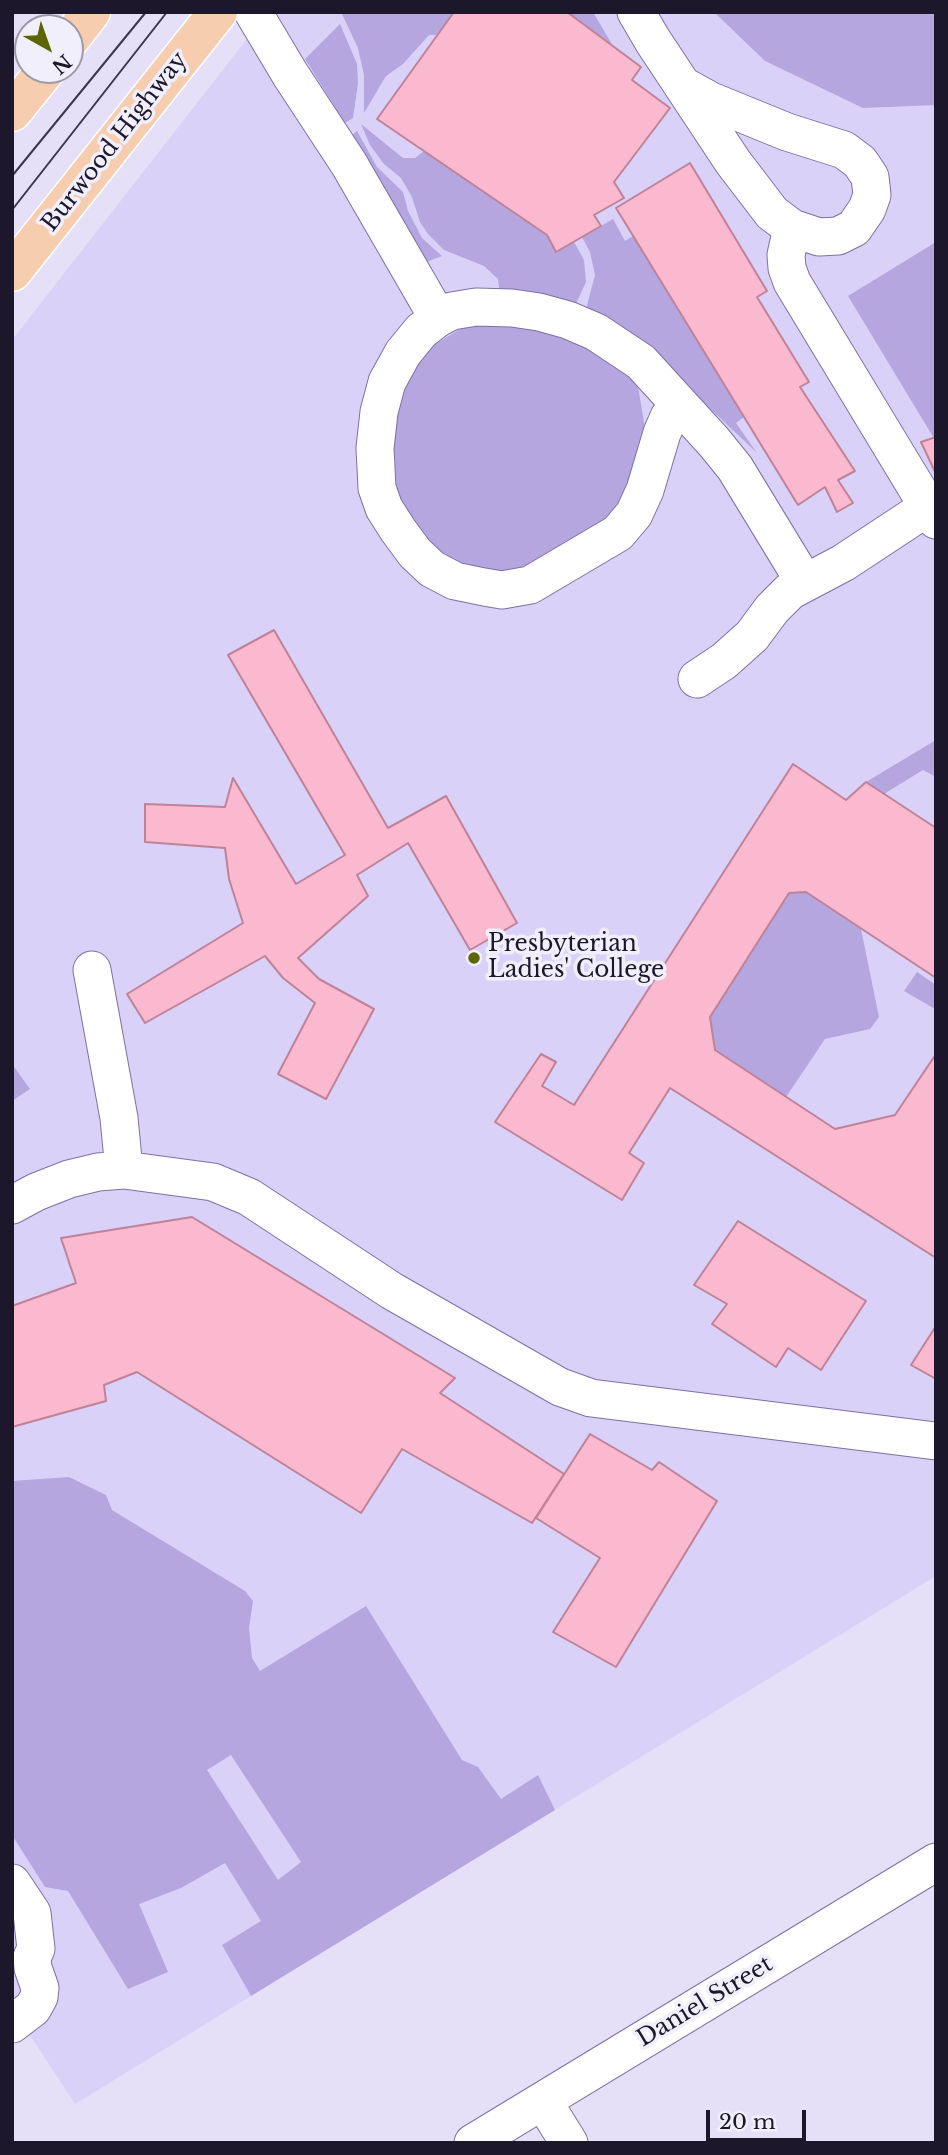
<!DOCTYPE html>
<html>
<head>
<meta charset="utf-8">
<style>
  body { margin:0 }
  #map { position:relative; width:948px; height:2155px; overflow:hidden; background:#e5e0f7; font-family:"Libre Baskerville",serif }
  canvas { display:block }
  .frame { position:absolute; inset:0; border:14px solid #1d172c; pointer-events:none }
  .north { position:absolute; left:14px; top:14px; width:70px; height:70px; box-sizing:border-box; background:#f1effb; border:2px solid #9c99a8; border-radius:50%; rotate:140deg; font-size:19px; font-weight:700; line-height:28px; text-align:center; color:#1d172c }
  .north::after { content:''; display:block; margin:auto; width:24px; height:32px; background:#5b6505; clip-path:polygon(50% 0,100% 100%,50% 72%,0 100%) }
  .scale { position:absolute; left:706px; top:2110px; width:100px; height:32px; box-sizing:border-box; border:4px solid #1d172c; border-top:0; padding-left:9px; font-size:21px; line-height:24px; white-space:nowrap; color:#1d172c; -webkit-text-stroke:5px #f1effb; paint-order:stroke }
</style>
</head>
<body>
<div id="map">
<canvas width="948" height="2155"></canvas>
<div class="frame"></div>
<div class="north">N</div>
<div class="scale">20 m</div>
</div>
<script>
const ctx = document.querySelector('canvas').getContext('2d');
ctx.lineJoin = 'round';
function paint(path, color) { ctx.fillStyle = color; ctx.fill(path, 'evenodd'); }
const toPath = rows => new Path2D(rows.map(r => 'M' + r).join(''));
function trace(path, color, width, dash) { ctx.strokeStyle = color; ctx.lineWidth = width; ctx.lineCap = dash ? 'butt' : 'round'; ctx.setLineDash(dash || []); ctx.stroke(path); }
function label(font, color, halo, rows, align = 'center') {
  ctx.font = font + ' "Libre Baskerville",serif'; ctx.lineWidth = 7; ctx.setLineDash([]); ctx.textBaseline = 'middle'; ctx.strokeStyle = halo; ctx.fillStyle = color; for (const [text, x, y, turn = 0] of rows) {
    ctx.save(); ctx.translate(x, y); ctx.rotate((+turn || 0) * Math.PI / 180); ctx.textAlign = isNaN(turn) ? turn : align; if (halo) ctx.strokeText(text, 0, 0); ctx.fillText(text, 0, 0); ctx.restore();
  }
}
paint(toPath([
  [268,12,936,12,936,1576,75,2104,12,2008,12,340]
]), '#dad1f8');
paint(toPath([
  [341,12,454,12,437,35,429,35,403,64,386,76,364,113,364,75,358,48],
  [567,12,593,12,613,46],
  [714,12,936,12,936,105,863,108,765,61],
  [340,24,357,64,358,83,353,118,345,123,305,59],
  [361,124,403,158,415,158,424,151,547,235,556,252,574,242,584,260,586,282,574,308,500,295,498,279,484,266,444,250,428,234,420,222,412,197,401,178,384,164,370,145],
  [357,131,377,167,403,192,408,211,422,238,442,256,426,262,351,136],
  [613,219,625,241,633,236,744,417,736,423,757,453,700,399,626,336,585,313,595,275,590,252,582,237],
  [936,242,936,439,935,440,848,296],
  [519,320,585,342,637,380,648,447,617,524,521,577,440,560,397,506,386,463,390,411,419,354,472,322],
  [936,740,936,777,923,770,884,794,866,782],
  [806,892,861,929,879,1017,870,1029,825,1039,786,1097,715,1050,710,1017,789,893],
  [917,972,936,985,935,1009,904,991],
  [12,1064,30,1089,12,1101],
  [69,1477,106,1495,112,1510,245,1591,253,1601,249,1628,252,1658,260,1671,366,1606,462,1760,478,1767,501,1799,538,1775,555,1810,251,1996,222,1945,261,1921,225,1863,181,1888,139,1904,168,1972,128,1989,68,1891,45,1887,12,1835,12,1481],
  [231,1755,301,1862,278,1880,207,1770]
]), '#b5a6df');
const building = toPath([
  [454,12,567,12,641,67,632,80,670,108,614,182,624,198,594,215,601,226,556,252,547,235,377,119,454,12],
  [690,163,767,291,757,297,809,382,800,387,855,471,838,480,853,503,837,512,825,487,798,505,616,208,690,163],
  [936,437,936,474,921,442,936,437],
  [274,630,388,828,446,796,517,923,470,950,408,843,357,875,368,896,298,958,319,979,374,1009,326,1099,278,1074,315,1003,283,978,265,956,145,1023,127,994,243,923,229,879,225,848,145,842,145,804,225,807,233,778,296,884,345,855,228,655,274,630],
  [793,764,846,800,866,782,936,828,936,978,806,892,789,893,710,1017,715,1050,835,1129,895,1115,936,1054,936,1258,670,1088,629,1153,644,1163,622,1200,495,1122,541,1054,556,1062,542,1086,574,1105,793,764],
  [192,1217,455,1378,440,1393,564,1474,532,1523,402,1449,361,1513,137,1372,104,1385,106,1401,12,1427,12,1306,76,1283,61,1238,192,1217],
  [738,1221,866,1301,821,1370,788,1348,776,1367,712,1324,727,1304,694,1285,738,1221],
  [936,1326,936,1379,911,1365,936,1326],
  [590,1434,652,1470,659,1462,717,1501,616,1667,553,1632,600,1558,536,1518,590,1434]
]);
paint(building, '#fab9cf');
trace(building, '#bf8298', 2);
const minor = toPath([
  [253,12,290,74,349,164,438,318],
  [636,12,653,41,733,162,772,213,792,228,819,237,838,236,854,228,867,209,872,195,870,177,860,162,844,150,787,132,711,101,682,85],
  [792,228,786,255,787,268,792,282,936,520],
  [680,405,669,417,662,433,645,490,634,514,618,533,530,585,502,590,484,587,455,581,432,569,415,553,398,530,384,508,377,488,375,448,379,412,387,382,403,353,421,331,438,318,452,311,476,307,512,308,539,312,568,320,596,332,641,362,714,442,735,468,805,583],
  [697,679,724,661,752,636,772,609,790,591,843,563,928,507],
  [92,970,119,1118,124,1170],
  [12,1205,36,1192,69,1179,98,1172,124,1170,213,1182,249,1197,392,1291,560,1387,591,1398,936,1441],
  [12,1883,32,1913,36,1949,32,1957,33,1968,40,1988,39,1997,33,2008,12,2024],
  [543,2101,569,2143],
  [473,2143,936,1862]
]);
const highway = toPath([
  [70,39,91,12],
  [12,112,46,70],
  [12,272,218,12]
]);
trace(minor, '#7e70a4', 39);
trace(highway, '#fff', 41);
trace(minor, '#fff', 37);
trace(highway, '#f7cdb0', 38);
trace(toPath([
  [12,176,146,12],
  [12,210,167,12]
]), '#3d374c', 2);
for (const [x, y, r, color] of [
  [474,958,7,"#5b6505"]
]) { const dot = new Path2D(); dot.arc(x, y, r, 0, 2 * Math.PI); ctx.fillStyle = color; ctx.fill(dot); trace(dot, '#f1effb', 2.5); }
label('23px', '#1d172c', '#f1effb', [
  ["Burwood Highway",115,142,-52],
  ["Daniel Street",705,2002,-31]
]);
label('23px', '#1d172c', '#f1effb', [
  ["Presbyterian",488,945],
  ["Ladies' College",488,971]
], 'left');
</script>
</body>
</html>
